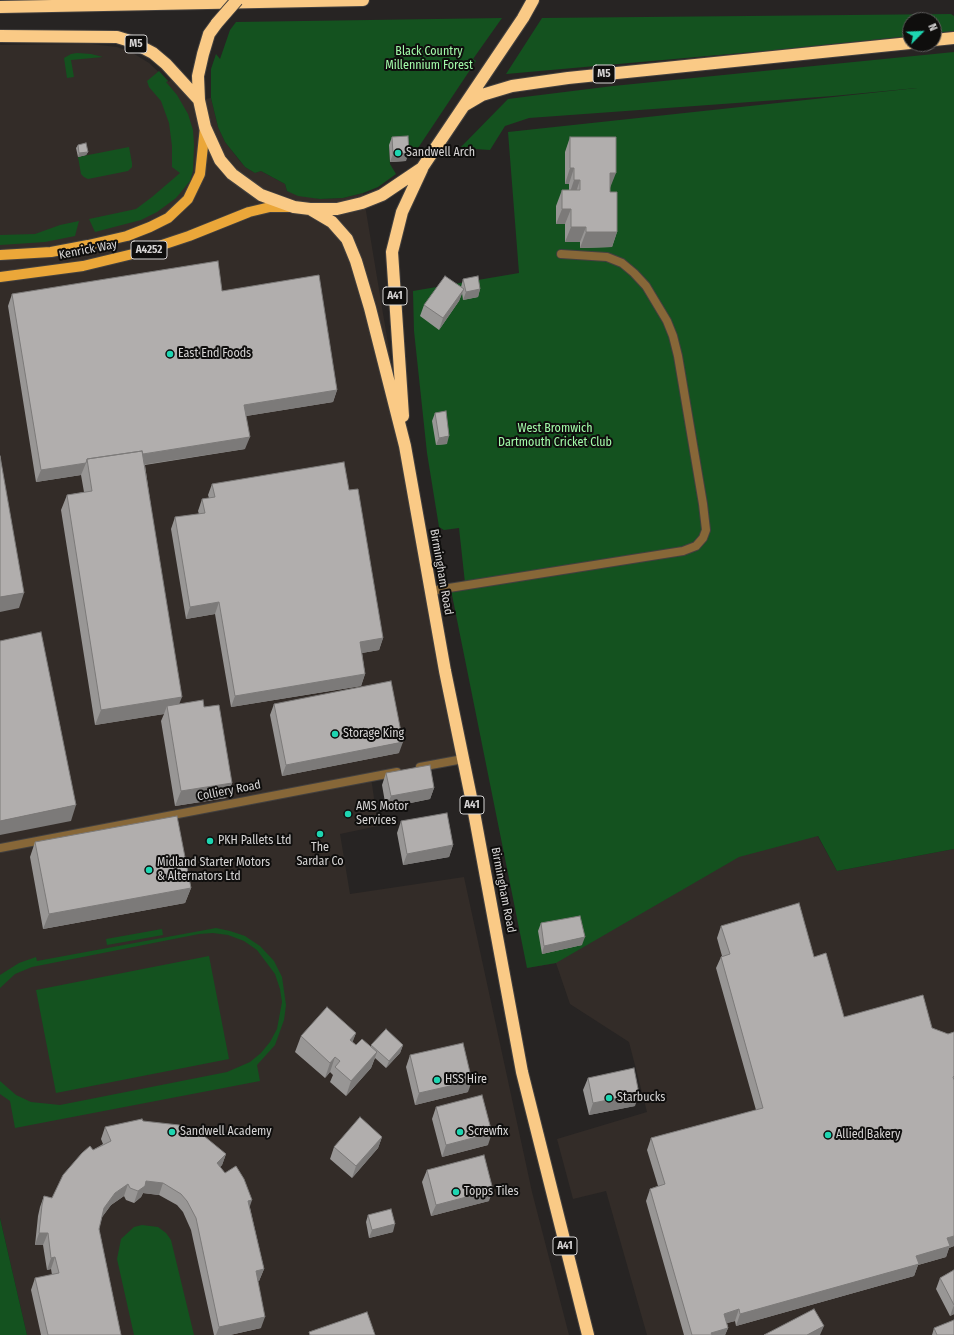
<!DOCTYPE html>
<html>
<head>
<meta charset="utf-8">
<style>
  body { margin:0 }
  #map { position:relative; width:954px; height:1335px; overflow:hidden; background:#272423; font-family:"Fira Sans Condensed",sans-serif }
  canvas { display:block }
  .north { position:absolute; left:902px; top:12px; width:40px; height:40px; box-sizing:border-box; background:#0f0e0d; border:1px solid #5f5d5d; border-radius:50%; rotate:66deg; font-size:11px; font-weight:700; line-height:16px; text-align:center; color:#d6d4d4 }
  .north::after { content:''; display:block; margin:auto; width:14px; height:18px; background:#1ed5b1; clip-path:polygon(50% 0,100% 100%,50% 72%,0 100%) }
</style>
</head>
<body>
<div id="map">
<canvas width="954" height="1335"></canvas>
<div class="north">N</div>
</div>
<script>
const ctx = document.querySelector('canvas').getContext('2d');
ctx.lineJoin = 'round';
function paint(path, color) { ctx.fillStyle = color; ctx.fill(path, 'evenodd'); }
const toPath = rows => new Path2D(rows.map(r => 'M' + r).join(''));
function trace(path, color, width, dash) { ctx.strokeStyle = color; ctx.lineWidth = width; ctx.lineCap = dash ? 'butt' : 'round'; ctx.setLineDash(dash || []); ctx.stroke(path); }
function label(font, color, halo, rows, align = 'center') {
  ctx.font = font + ' "Fira Sans Condensed",sans-serif'; ctx.lineWidth = 4; ctx.setLineDash([]); ctx.textBaseline = 'middle'; ctx.strokeStyle = halo; ctx.fillStyle = color; for (const [text, x, y, turn = 0] of rows) {
    ctx.save(); ctx.translate(x, y); ctx.rotate((+turn || 0) * Math.PI / 180); ctx.textAlign = isNaN(turn) ? turn : align; if (halo) ctx.strokeText(text, 0, 0); ctx.fillText(text, 0, 0); ctx.restore();
  }
}
paint(toPath([
  [91,44,117,47,131,52,149,63,169,82,175,73,199,100,211,98,218,127,225,142,239,160,245,167,255,173,261,171,285,184,287,191,320,199,343,198,363,193,406,452,463,759,371,777,378,826,340,834,350,894,464,877,532,1192,569,1335,27,1335,0,1218,0,45],
  [663,558,837,871,954,849,954,1335,647,1335,606,1191,573,1199,557,1139,647,1112,629,1042,570,1004,556,963,527,968]
]), '#332c28');
paint(toPath([
  [951,14,954,16,954,31,934,33,934,20,910,20,910,36,775,50,506,74,542,18],
  [502,18,473,59,476,61,412,157,405,148,389,145,390,164,396,174,378,187,363,193,343,198,320,199,298,196,287,191,285,184,261,171,255,173,245,167,225,142,218,127,211,98,211,69,216,54,220,59,230,30,236,22],
  [954,52,954,849,837,871,818,836,739,857,556,963,527,968,451,590,465,583,459,528,444,530,439,527,427,453,414,331,413,291,519,273,508,132,917,88,833,96,529,118,505,126,490,150,460,148,508,99,613,86],
  [77,53,91,54,103,57,71,60,74,77,67,78,64,58,71,54],
  [159,71,168,81,166,82,177,95,188,114,193,130,194,145,193,171,190,181,176,198,157,212,141,220,95,232,89,219,136,209,152,197,180,173,172,167,172,146,169,123,161,101,149,87,147,81],
  [129,147,132,163,132,167,128,171,88,179,84,177,81,174,78,157],
  [79,221,75,236,45,242,0,245,0,235,35,234,60,225],
  [216,928,230,931,245,936,260,946,274,961,282,977,286,1005,284,1020,275,1045,257,1065,260,1081,15,1128,10,1101,0,1094,0,1081,16,1095,31,1102,60,1105,227,1072,250,1062,261,1053,270,1042,277,1029,282,1002,280,989,275,974,257,950,244,941,228,935,213,933,199,934,32,967,15,974,0,988,0,975,19,963,36,957,37,961],
  [162,929,163,935,107,945,106,939],
  [209,956,229,1059,56,1093,36,990],
  [0,1218,27,1335,0,1335],
  [142,1225,158,1227,166,1233,171,1240,194,1335,134,1335,117,1259,121,1239,134,1227]
]), '#14521f');
const street = toPath([
  [430,591,683,551,696,546,703,538,706,530,703,504,678,356,673,336,667,321,646,286,634,273,622,263,607,257,561,254],
  [420,767,463,759],
  [0,848,397,772]
]);
const primary = toPath([
  [0,255,51,252,88,245,127,236,150,227,168,218,188,199,200,174,205,127],
  [0,277,83,266,141,252,189,236,249,212,270,207,290,207]
]);
const highway = toPath([
  [0,7,363,0],
  [217,23,209,34,203,54,198,76,199,100,205,127,220,160,232,174,261,195,294,207,310,209,337,209,362,203,382,195,422,168,523,18,533,0],
  [0,36,117,37,130,41,153,53,166,64,199,100],
  [934,40,954,38],
  [465,105,482,95,512,86,568,78,910,43],
  [310,209,332,222,347,239,356,261,370,308,405,446,445,671,473,807,522,1072,588,1335],
  [403,416,392,252,402,212,422,169]
]);
trace(street, '#43403f', 10);
trace(primary, '#43403f', 12);
trace(highway, '#43403f', 14);
trace(street, '#876738', 8);
trace(primary, '#eba739', 10);
trace(highway, '#faca86', 12);
const highwayBridge = toPath([
  [217,23,237,0]
]);
trace(highwayBridge, '#43403f', 14, []);
trace(highwayBridge, '#faca86', 12);
paint(toPath([
  [392,137,406,161,390,162,389,145],
  [570,137,610,188,610,192,617,232,612,247,580,248,580,242,565,242,565,224,556,224,556,206,562,190,569,190,569,184,565,184,565,152],
  [78,145,88,152,86,155,78,157,76,148],
  [463,279,480,289,478,297,463,300,462,293,459,301,439,330,420,316,424,305,461,287],
  [222,291,337,390,333,402,246,416,245,449,145,465,179,704,204,707,232,783,226,798,175,806,161,721,164,714,95,725,61,510,67,495,84,492,81,475,36,482,8,306,12,294],
  [435,413,447,444,436,445,432,421],
  [212,484,349,490,383,638,379,650,362,653,365,674,361,686,231,707,215,614,186,619,171,529,175,517,199,514,198,511,202,499,209,498,208,495],
  [274,704,399,753,282,776,270,715],
  [386,773,434,788,430,799,386,808,382,785],
  [401,821,453,845,449,857,403,865,397,833],
  [35,842,191,888,185,903,43,929,30,857],
  [541,923,582,945,542,954,538,931],
  [721,926,814,957,844,1017,932,1028,948,1034,954,1032,954,1246,949,1248,946,1257,918,1265,914,1276,736,1326,735,1321,727,1323,728,1328,725,1335,684,1335,646,1201,650,1189,658,1186,647,1150,651,1138,756,1110,716,968,721,957,722,956,717,938],
  [356,1033,352,1042,356,1045,371,1047,371,1045,403,1045,400,1053,386,1068,375,1058,371,1068,346,1096,330,1082,333,1075,330,1072,325,1078,295,1052,301,1036],
  [410,1055,468,1092,415,1105,406,1067],
  [588,1078,635,1106,589,1115,583,1090],
  [436,1107,488,1145,442,1157,432,1119],
  [143,1121,226,1154,222,1165,220,1167,250,1208,264,1269,259,1281,258,1281,261,1328,230,1335,214,1335,191,1230,183,1212,177,1205,159,1195,143,1193,141,1197,134,1203,126,1200,124,1196,111,1205,102,1217,99,1229,121,1335,41,1335,31,1290,35,1278,52,1275,51,1269,47,1270,43,1245,35,1245,38,1216,40,1207,44,1196,52,1198,93,1150,103,1144,101,1139,105,1127],
  [382,1137,378,1148,352,1178,330,1159,334,1147],
  [427,1170,489,1201,431,1216,422,1182],
  [368,1215,393,1232,369,1238,366,1222],
  [954,1270,954,1314,950,1316,936,1289,940,1278],
  [934,1328,954,1335,932,1335]
]), '#989695');
paint(toPath([
  [88,152,86,155,78,157,79,153],
  [409,153,406,161,390,162,393,154],
  [570,168,574,168,569,184,565,184],
  [610,173,616,173,610,188],
  [574,180,580,180,575,195,569,195],
  [562,209,571,209,565,224,556,224],
  [571,227,586,227,580,242,565,242],
  [586,232,617,232,612,247,580,248],
  [464,289,459,301,439,330,443,318],
  [480,289,478,297,463,300,466,292],
  [337,390,333,402,240,417,244,405],
  [449,436,447,444,436,445,439,438],
  [250,437,245,449,89,473,88,463],
  [86,463,81,475,36,482,41,470],
  [24,593,19,608,0,612,0,597],
  [219,602,215,614,186,619,190,607],
  [383,638,379,650,356,654,360,642],
  [365,674,361,686,231,707,235,696],
  [182,697,176,712,167,706,164,714,95,725,101,710],
  [403,742,399,753,282,776,286,765],
  [232,783,226,798,175,806,181,791],
  [434,788,430,799,386,808,391,796],
  [76,805,71,821,0,835,0,821],
  [453,845,449,857,403,865,407,854],
  [191,888,185,903,43,929,49,914],
  [585,937,582,945,542,954,544,946],
  [356,1033,350,1049,350,1040],
  [403,1045,400,1053,386,1068,389,1061],
  [377,1052,371,1068,346,1096,351,1081],
  [335,1057,330,1072,325,1078,330,1063],
  [472,1081,468,1092,415,1105,419,1093],
  [639,1094,635,1106,589,1115,593,1103],
  [492,1133,488,1145,442,1157,446,1145],
  [382,1137,378,1148,352,1178,356,1166],
  [226,1154,222,1165,213,1174,217,1163],
  [146,1181,163,1183,159,1195,143,1193,141,1197,134,1203,138,1191],
  [128,1184,124,1196,111,1205,100,1220,104,1208,115,1193],
  [493,1190,489,1201,431,1216,436,1205],
  [252,1200,248,1212,248,1201],
  [395,1224,393,1232,369,1238,372,1230],
  [39,1233,48,1233,43,1245,35,1245],
  [954,1236,954,1246,949,1248,946,1257,918,1265,914,1276,736,1326,740,1314,916,1256,947,1238],
  [55,1257,51,1269,47,1270,51,1258],
  [264,1269,259,1281,252,1283,256,1271],
  [954,1305,954,1314,950,1316],
  [739,1309,735,1321,720,1325,724,1314],
  [265,1317,261,1328,230,1335,216,1335,219,1327],
  [824,1326,820,1335,807,1335],
  [728,1328,725,1335,710,1335,711,1333]
]), '#7c7a79');
const building = toPath([
  [408,136,409,153,393,154,392,137,408,136],
  [570,137,616,137,616,173,610,173,610,192,617,192,617,232,586,232,586,227,571,227,571,209,562,209,562,190,580,190,580,180,574,180,574,168,570,168,570,137],
  [86,143,88,152,79,153,78,145,86,143],
  [218,261,222,291,319,275,337,390,244,405,250,437,143,454,142,451,87,459,86,463,41,470,12,294,218,261],
  [445,276,464,289,443,318,424,305,445,276],
  [478,276,480,289,466,292,463,279,478,276],
  [446,411,449,436,439,438,435,413,446,411],
  [142,451,182,697,101,710,67,495,92,491,87,459,142,451],
  [0,456,24,593,0,597,0,456],
  [344,462,349,490,358,489,383,638,360,642,365,674,235,696,219,602,190,607,175,517,205,513,202,499,215,497,212,484,344,462],
  [41,632,76,805,0,821,0,641,41,632],
  [391,681,403,742,286,765,274,704,391,681],
  [203,700,204,707,219,705,232,783,181,791,167,706,203,700],
  [430,765,434,788,391,796,386,773,430,765],
  [447,813,453,845,407,854,401,821,447,813],
  [177,816,191,888,49,914,35,842,177,816],
  [799,903,814,957,826,953,844,1017,923,995,932,1028,948,1034,954,1032,954,1076,953,1077,954,1080,954,1236,947,1238,950,1246,916,1256,919,1264,740,1314,739,1309,724,1314,728,1328,711,1333,712,1335,692,1335,650,1189,665,1184,651,1138,763,1108,721,957,730,954,721,926,799,903],
  [580,916,585,937,544,946,541,923,580,916],
  [327,1007,356,1033,350,1040,356,1045,362,1039,377,1052,351,1081,335,1067,340,1061,335,1057,330,1063,301,1036,327,1007],
  [386,1029,403,1045,389,1061,371,1045,386,1029],
  [463,1043,472,1081,419,1093,410,1055,463,1043],
  [634,1068,639,1094,593,1103,588,1078,634,1068],
  [482,1095,492,1133,446,1145,436,1107,482,1095],
  [360,1117,382,1137,356,1166,334,1147,360,1117],
  [142,1119,143,1121,179,1125,204,1136,226,1154,217,1163,225,1173,236,1166,244,1179,252,1200,248,1201,264,1269,256,1271,265,1317,219,1327,196,1218,187,1201,181,1194,163,1183,146,1181,145,1186,138,1191,130,1188,128,1184,115,1193,104,1208,99,1229,121,1335,48,1335,35,1278,59,1273,55,1257,51,1258,48,1233,39,1233,42,1205,44,1196,52,1198,63,1175,82,1153,90,1146,93,1150,111,1141,105,1127,142,1119],
  [484,1155,493,1190,436,1205,427,1170,484,1155],
  [391,1209,395,1224,372,1230,368,1215,391,1209],
  [954,1270,954,1305,940,1278,954,1270],
  [814,1309,824,1326,807,1335,764,1335,814,1309],
  [367,1312,375,1335,310,1335,309,1332,367,1312],
  [954,1320,954,1335,937,1335,934,1328,954,1320]
]);
paint(building, '#b1aead');
trace(building, '#7c7a79', 1);
for (const [x, y, r, color] of [
  [398,153,4,"#1ed5b1"],
  [170,354,4,"#1ed5b1"],
  [335,734,4,"#1ed5b1"],
  [348,814,4,"#1ed5b1"],
  [320,834,4,"#1ed5b1"],
  [210,841,4,"#1ed5b1"],
  [149,870,4,"#1ed5b1"],
  [437,1080,4,"#1ed5b1"],
  [609,1098,4,"#1ed5b1"],
  [172,1132,4,"#1ed5b1"],
  [460,1132,4,"#1ed5b1"],
  [828,1135,4,"#1ed5b1"],
  [456,1192,4,"#1ed5b1"]
]) { const dot = new Path2D(); dot.arc(x, y, r, 0, 2 * Math.PI); ctx.fillStyle = color; ctx.fill(dot); trace(dot, '#0f0e0d', 1.5); }
for (const [x, y, w] of [
  [136,44,22],
  [604,74,22],
  [149,250,36],
  [395,296,24],
  [472,805,24],
  [565,1246,24]
]) { const box = new Path2D(); box.roundRect(x - w / 2, y - 9, w, 18, 3); ctx.fillStyle = '#0f0e0d'; ctx.fill(box); trace(box, '#d6d4d4', 1); }
label('bold 11px', '#d6d4d4', null, [
  ["M5",136,44],
  ["M5",604,74],
  ["A4252",149,250],
  ["A41",395,296],
  ["A41",472,805],
  ["A41",565,1246]
]);
label('12px', '#a2fba9', '#0f0e0d', [
  ["Black Country",429,52],
  ["Millennium Forest",429,66],
  ["West Bromwich",555,429],
  ["Dartmouth Cricket Club",555,443]
]);
label('12px', '#d6d4d4', '#0f0e0d', [
  ["Sandwell Arch",406,153],
  ["East End Foods",178,354],
  ["Storage King",343,734],
  ["AMS Motor",356,807],
  ["Services",356,821],
  ["PKH Pallets Ltd",218,841],
  ["The",320,848,"center"],
  ["Sardar Co",320,862,"center"],
  ["Midland Starter Motors",157,863],
  ["& Alternators Ltd",157,877],
  ["HSS Hire",445,1080],
  ["Starbucks",617,1098],
  ["Sandwell Academy",180,1132],
  ["Screwfix",468,1132],
  ["Allied Bakery",836,1135],
  ["Topps Tiles",464,1192]
], 'left');
label('12px', '#d6d4d4', '#0f0e0d', [
  ["Kenrick Way",88,250,-11],
  ["Birmingham Road",441,572,80],
  ["Colliery Road",229,791,-11],
  ["Birmingham Road",503,890,79]
]);
</script>
</body>
</html>
